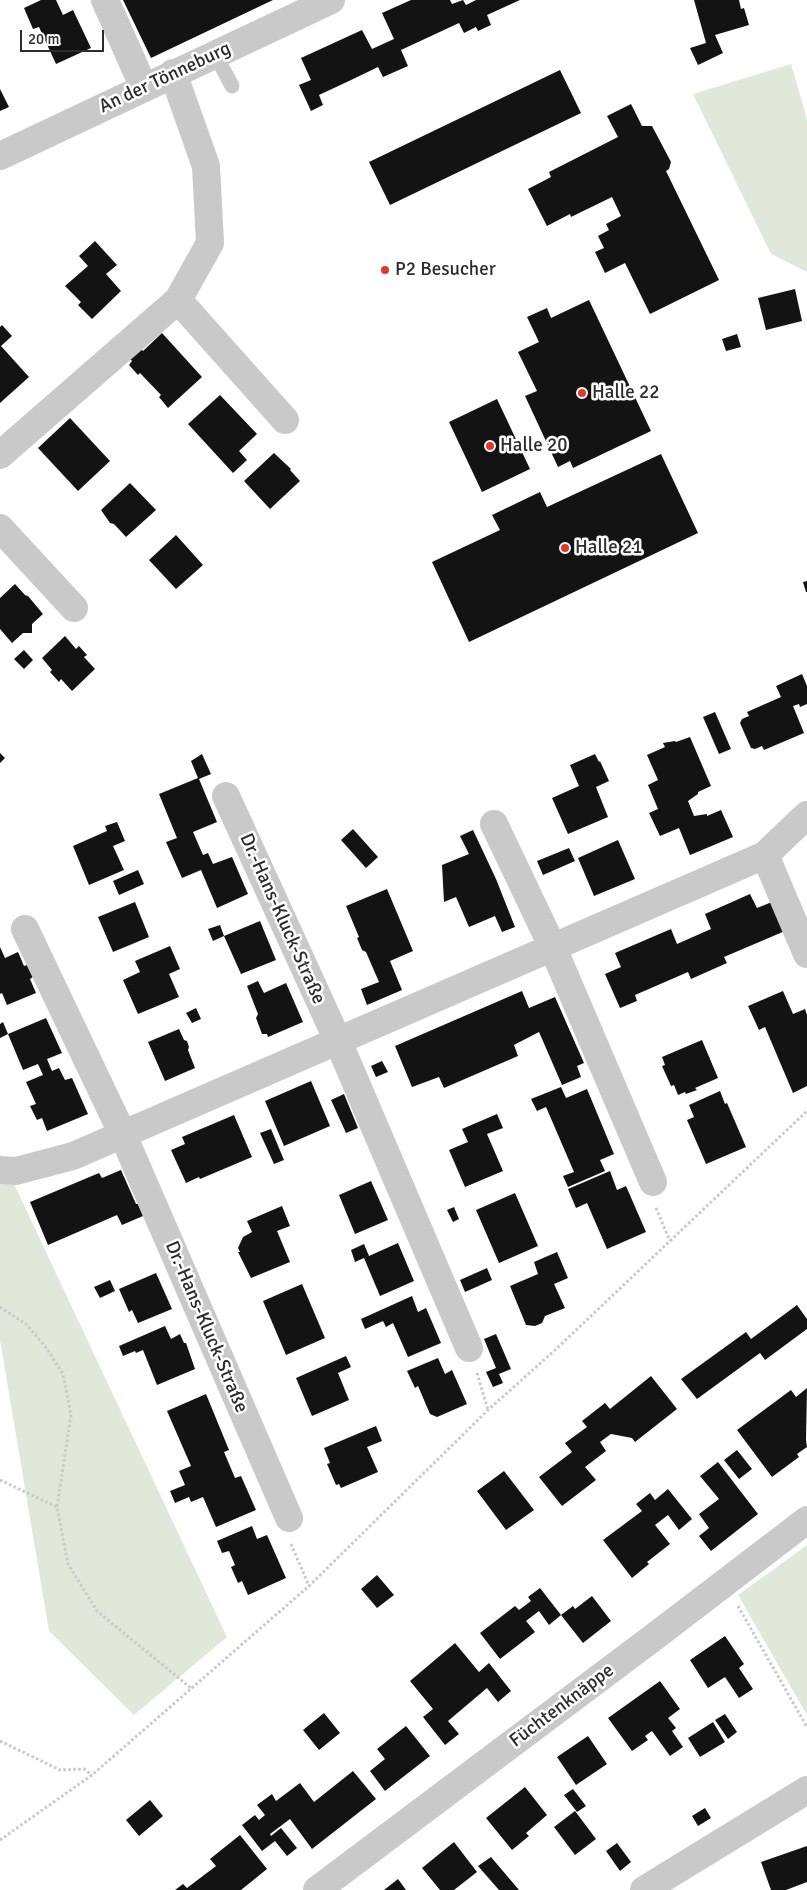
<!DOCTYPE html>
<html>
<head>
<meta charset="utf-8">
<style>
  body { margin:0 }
  #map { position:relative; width:807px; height:1890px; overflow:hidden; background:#fff; font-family:Signika,sans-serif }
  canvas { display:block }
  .scale { position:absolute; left:20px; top:30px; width:84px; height:22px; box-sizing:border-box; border:2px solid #2c2c2c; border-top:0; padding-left:6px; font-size:15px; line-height:18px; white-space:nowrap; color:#2c2c2c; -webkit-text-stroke:4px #fff; paint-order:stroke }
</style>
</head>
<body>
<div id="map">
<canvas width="807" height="1890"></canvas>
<div class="scale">20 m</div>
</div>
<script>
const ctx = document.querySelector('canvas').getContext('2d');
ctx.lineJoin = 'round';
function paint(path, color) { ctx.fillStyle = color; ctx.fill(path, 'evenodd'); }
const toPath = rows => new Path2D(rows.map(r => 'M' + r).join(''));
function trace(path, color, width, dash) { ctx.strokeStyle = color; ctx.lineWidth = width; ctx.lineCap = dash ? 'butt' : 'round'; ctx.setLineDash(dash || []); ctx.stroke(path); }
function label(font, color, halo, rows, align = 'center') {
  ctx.font = font + ' Signika,sans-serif'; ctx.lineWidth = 5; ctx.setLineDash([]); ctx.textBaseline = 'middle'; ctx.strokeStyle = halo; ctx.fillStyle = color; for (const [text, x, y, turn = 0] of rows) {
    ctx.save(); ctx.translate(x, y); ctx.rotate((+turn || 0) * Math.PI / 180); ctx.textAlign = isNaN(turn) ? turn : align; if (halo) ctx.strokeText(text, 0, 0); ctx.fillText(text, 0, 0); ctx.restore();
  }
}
paint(toPath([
  [791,64,807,119,807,272,771,254,693,94],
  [0,1154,227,1637,134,1715,49,1631,0,1340],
  [807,1545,807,1715,738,1595]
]), '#e0e9d9');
paint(toPath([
  [41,0,56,0,63,15,73,10,91,48,56,64,39,27,33,29,24,8],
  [123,0,273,0,151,58],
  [411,0,450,0,452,4,463,0,466,5,476,0,520,0,487,15,491,25,478,31,476,27,464,33,459,23,401,50,408,66,383,77,378,67,349,81,319,95,323,105,311,111,299,85,311,80,301,58,362,30,372,49,394,39,382,13],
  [694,0,739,0,741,9,744,8,749,25,715,35,723,53,698,65,690,48,706,43],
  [560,70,581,113,390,205,369,162],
  [0,89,9,107,0,111],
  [631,104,642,126,652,126,671,162,669,169,666,171,719,280,650,314,625,263,605,273,595,252,604,248,598,236,609,230,606,224,621,216,612,197,571,217,570,214,547,226,528,189,551,177,549,172,618,137,607,116],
  [95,241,117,265,106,274,121,291,92,319,78,305,81,302,65,286,88,266,79,256],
  [795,289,802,321,766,330,758,298],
  [589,300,651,431,573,468,570,461,558,467,525,396,537,391,518,352,539,342,527,317,547,308,551,318],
  [2,325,12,336,1,346,29,377,0,403,0,327],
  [162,333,202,377,168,408,159,397,161,395,140,373,138,375,129,365,132,361,124,353,135,343,143,351],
  [737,334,741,347,726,351,722,339],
  [220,395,257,434,239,451,247,460,233,473,188,424],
  [497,399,530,469,482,492,449,422],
  [70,418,110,461,78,491,38,448],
  [274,453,291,469,290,470,300,481,270,509,244,481],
  [661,454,698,533,469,642,432,562,500,530,492,515,540,492,547,507],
  [130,483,156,510,126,537,114,524,110,523,101,510],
  [176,535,203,565,176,589,149,560],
  [807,581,807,592,806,592,803,582],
  [15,584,25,595,28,596,43,614,32,624,32,633,23,633,12,643,0,629,0,598],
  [65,636,76,649,79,646,87,655,84,657,95,669,72,691,61,679,59,682,50,672,52,670,42,658],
  [24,650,33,660,24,669,14,659],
  [802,674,807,686,807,704,800,707,799,704,793,706,804,733,764,750,762,746,755,749,751,748,740,723,742,719,749,716,747,712,781,697,776,686],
  [715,712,731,749,719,754,703,717],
  [690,737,711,786,698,792,698,794,688,801,694,816,707,814,707,816,721,810,733,837,690,855,679,828,660,836,649,813,658,809,648,785,658,780,647,755,665,747,663,743,675,741,676,742],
  [0,753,5,758,0,763],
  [202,754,211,774,199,779,217,822,193,832,203,855,208,853,213,864,232,857,248,894,217,908,201,870,182,878,166,842,177,838,159,794,198,778,191,761],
  [595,754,599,762,600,761,609,781,596,787,608,817,568,834,552,798,579,786,570,765],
  [117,822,125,841,113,846,124,870,89,885,73,846,107,831,105,826],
  [353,829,378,857,366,868,341,840],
  [473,830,496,879,515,927,502,932,495,916,469,927,456,897,444,902,442,865,469,854,460,836],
  [618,840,635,879,594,896,578,858],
  [569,848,575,861,543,875,537,861],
  [138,870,144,884,119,895,113,881],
  [387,889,413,951,390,961,402,990,367,1005,361,989,379,982,366,952,362,950,357,938,359,937,346,906],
  [750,894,757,908,772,902,785,931,724,957,727,963,691,979,688,972,635,995,637,1001,620,1008,605,974,621,967,615,953,671,929,677,944,711,929,705,914],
  [135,902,149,937,113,952,98,917],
  [260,921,276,960,241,974,224,936,213,941,208,929,220,925,224,936],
  [170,946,180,969,169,974,179,997,138,1014,123,980,140,972,135,961],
  [0,947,5,958,18,952,24,966,27,965,33,977,30,979,36,993,7,1005,2,993,0,994],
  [258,981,264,993,286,983,303,1022,268,1037,267,1034,262,1034,256,1018,258,1014,247,986],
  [522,991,529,1008,555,997,584,1063,577,1066,581,1077,562,1085,539,1032,514,1045,518,1056,444,1088,439,1077,412,1087,395,1046],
  [783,991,793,1014,805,1009,807,1015,807,1086,793,1093,765,1027,759,1030,748,1006],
  [196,1008,201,1019,192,1023,186,1013],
  [46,1018,62,1053,47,1059,52,1071,59,1068,65,1080,72,1078,88,1114,47,1131,42,1118,37,1120,30,1106,36,1104,26,1082,43,1075,38,1064,23,1070,8,1034],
  [3,1022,8,1034,0,1038,0,1024],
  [179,1029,184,1040,187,1041,189,1047,188,1050,195,1068,165,1081,148,1042],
  [702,1040,718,1078,695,1088,697,1090,686,1094,685,1092,678,1095,674,1085,671,1086,662,1066,665,1065,662,1057],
  [382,1061,388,1072,376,1077,371,1066],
  [311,1081,330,1126,284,1146,265,1101],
  [561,1087,566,1098,587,1089,614,1154,600,1160,605,1171,568,1187,563,1176,574,1172,546,1107,537,1111,531,1099],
  [720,1091,725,1104,727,1103,746,1147,706,1164,687,1120,694,1117,689,1105],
  [344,1094,358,1128,346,1133,331,1100],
  [497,1114,503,1128,487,1134,503,1171,465,1187,449,1150,468,1142,462,1129],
  [234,1115,252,1157,200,1179,199,1177,186,1183,171,1150,185,1144,182,1137],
  [271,1129,284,1160,274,1164,260,1133],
  [121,1170,136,1204,138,1204,143,1216,122,1225,117,1215,48,1245,30,1202,99,1173,102,1178],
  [610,1171,617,1190,626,1186,646,1232,607,1249,587,1203,576,1208,568,1189],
  [371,1181,388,1220,355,1234,339,1195],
  [515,1193,538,1246,499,1263,476,1210],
  [282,1206,290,1226,277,1231,290,1262,251,1278,238,1252,240,1252,238,1248,243,1237,252,1232,247,1221],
  [454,1207,459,1219,453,1222,447,1210],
  [398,1243,414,1281,380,1296,364,1258,355,1262,351,1250,364,1244,369,1256],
  [557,1252,568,1278,554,1284,565,1308,545,1316,542,1323,535,1326,526,1325,510,1286,538,1274,534,1262],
  [487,1268,492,1280,465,1292,460,1280],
  [156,1273,172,1309,138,1323,132,1310,129,1312,119,1289],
  [110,1280,115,1291,100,1298,94,1287],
  [302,1284,325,1338,286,1355,263,1301],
  [412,1296,418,1312,426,1308,441,1343,408,1357,393,1323,386,1327,383,1321,365,1329,361,1319],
  [797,1305,807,1319,807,1329,765,1360,760,1353,697,1399,681,1379,746,1332,751,1339],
  [165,1326,171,1339,180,1334,184,1343,186,1343,195,1369,157,1385,143,1350,136,1353,135,1351,123,1356,119,1346],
  [496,1334,511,1369,499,1374,503,1383,493,1387,486,1372,496,1368,484,1339],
  [346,1356,351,1367,338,1373,349,1400,312,1416,296,1378],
  [438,1358,445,1374,452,1370,467,1404,437,1417,430,1414,418,1386,415,1388,407,1371],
  [651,1376,677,1409,635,1442,632,1438,611,1434,600,1442,606,1451,585,1467,596,1480,562,1506,539,1477,572,1452,565,1443,587,1427,582,1421,605,1403,610,1409],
  [807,1388,806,1440,807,1447,797,1454,799,1457,772,1477,737,1430,791,1390,796,1397],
  [206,1394,229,1450,224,1452,235,1478,241,1476,256,1510,216,1527,203,1497,191,1502,189,1497,175,1503,170,1491,185,1485,179,1471,191,1466,167,1411],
  [376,1426,382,1441,367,1447,378,1472,341,1488,339,1484,336,1485,327,1464,330,1463,324,1448],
  [737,1450,752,1469,739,1479,724,1460],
  [718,1462,758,1514,711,1551,699,1536,709,1528,699,1514,719,1499,700,1476],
  [504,1471,534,1510,506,1530,477,1491],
  [668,1489,692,1519,679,1530,668,1515,655,1525,670,1544,647,1562,649,1564,632,1578,603,1540,642,1511,636,1504,650,1493,655,1500],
  [252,1526,257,1539,267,1535,286,1578,248,1595,242,1581,238,1583,231,1567,235,1565,229,1551,222,1553,217,1541],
  [377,1575,394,1595,377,1608,361,1589],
  [540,1588,561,1615,549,1625,539,1611,526,1621,535,1632,500,1659,480,1633,515,1606,519,1610,531,1601,528,1597],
  [592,1596,611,1621,583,1643,561,1615,573,1606,575,1609],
  [725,1636,744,1664,739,1668,753,1689,739,1698,725,1677,708,1688,690,1660],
  [455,1643,479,1672,489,1663,511,1691,498,1702,487,1688,448,1721,459,1734,445,1745,423,1717,433,1709,410,1681],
  [660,1681,680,1709,668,1718,676,1728,672,1731,683,1747,670,1756,652,1731,645,1736,648,1740,632,1751,608,1718],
  [324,1713,340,1733,319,1750,303,1730],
  [725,1714,737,1732,728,1739,715,1720],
  [713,1722,725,1742,700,1757,688,1738],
  [406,1726,430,1756,385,1791,370,1771,385,1759,377,1749],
  [588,1736,607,1764,576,1785,557,1757],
  [353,1771,376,1799,312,1849,290,1819,270,1834,271,1836,281,1828,297,1848,287,1856,275,1841,262,1851,242,1825,255,1815,259,1820,265,1815,257,1805,272,1794,276,1801,300,1783,314,1802],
  [525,1787,547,1815,526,1833,529,1836,512,1850,486,1818],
  [573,1789,586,1806,577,1812,564,1795],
  [150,1800,163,1816,139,1836,126,1820],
  [705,1808,711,1818,698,1826,692,1816],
  [575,1811,596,1839,575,1855,554,1827],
  [240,1835,267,1869,241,1890,175,1890,183,1884,187,1888,216,1866,210,1859],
  [454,1842,477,1872,454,1890,440,1890,422,1868],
  [617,1843,631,1862,620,1871,606,1851],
  [807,1846,807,1882,786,1890,771,1890,761,1862],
  [491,1857,519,1890,499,1890,478,1866],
  [398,1879,406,1890,384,1890]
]), '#131313');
trace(toPath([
  [656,1208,670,1241],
  [0,1307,26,1324,45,1346,63,1374,71,1415,57,1507,68,1564,97,1611,192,1689],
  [477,1373,488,1410],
  [0,1480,57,1507],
  [291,1544,309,1586],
  [738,1606,807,1727],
  [0,1741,60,1770,84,1769,92,1775],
  [0,1840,92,1775,309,1586,488,1410,554,1351,807,1111]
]), '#c9c9c9', 3, [2.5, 2.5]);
trace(toPath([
  [215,54,232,86]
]), '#c9c9c9', 15);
trace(toPath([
  [105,0,144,88],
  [0,156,331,0],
  [178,300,285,420],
  [0,455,178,300,210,243,206,166,173,73],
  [0,528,74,608],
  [226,796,338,1041,469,1348],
  [494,824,553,948,653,1182],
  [765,855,807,954],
  [25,929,123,1135,289,1518],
  [0,1170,16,1171,73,1156,765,855,807,815],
  [317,1890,654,1637,807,1520],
  [644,1890,807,1790]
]), '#c9c9c9', 28);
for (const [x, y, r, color] of [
  [385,270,5,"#df3831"],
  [582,393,5,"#df3831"],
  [490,446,5,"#df3831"],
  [565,548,5,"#df3831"]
]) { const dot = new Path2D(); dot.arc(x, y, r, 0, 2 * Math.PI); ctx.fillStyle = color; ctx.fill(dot); trace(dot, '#fff', 2); }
label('19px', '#2c2c2c', '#fff', [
  ["An der Tönneburg",165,78,-25],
  ["Dr.-Hans-Kluck-Straße",282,919,66],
  ["Dr.-Hans-Kluck-Straße",206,1327,67],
  ["Füchtenknäppe",562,1706,-37]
]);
label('19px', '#2c2c2c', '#fff', [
  ["P2 Besucher",395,270],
  ["Halle 22",592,393],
  ["Halle 20",500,446],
  ["Halle 21",575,548]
], 'left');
</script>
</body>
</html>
